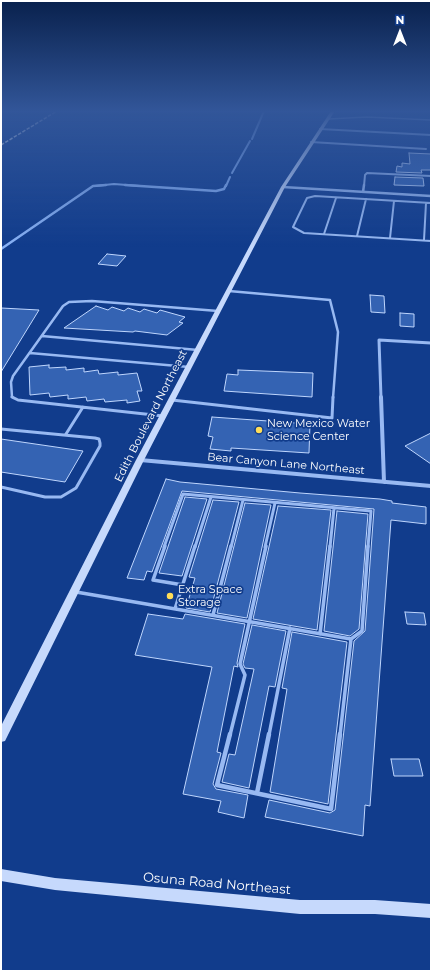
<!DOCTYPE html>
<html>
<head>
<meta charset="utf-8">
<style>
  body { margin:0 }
  #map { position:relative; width:432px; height:972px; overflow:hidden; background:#113c8c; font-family:Montserrat,sans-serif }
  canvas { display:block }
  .frame { position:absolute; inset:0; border:2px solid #fff; pointer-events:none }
  .north { position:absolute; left:380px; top:12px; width:40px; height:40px; -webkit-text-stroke:3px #113c8c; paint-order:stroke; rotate:0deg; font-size:11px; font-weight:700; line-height:16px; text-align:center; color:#fff }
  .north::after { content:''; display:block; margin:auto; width:14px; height:18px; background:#fff; clip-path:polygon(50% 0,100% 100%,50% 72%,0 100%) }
</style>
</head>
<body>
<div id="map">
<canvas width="432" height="972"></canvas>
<div class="frame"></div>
<div class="north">N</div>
</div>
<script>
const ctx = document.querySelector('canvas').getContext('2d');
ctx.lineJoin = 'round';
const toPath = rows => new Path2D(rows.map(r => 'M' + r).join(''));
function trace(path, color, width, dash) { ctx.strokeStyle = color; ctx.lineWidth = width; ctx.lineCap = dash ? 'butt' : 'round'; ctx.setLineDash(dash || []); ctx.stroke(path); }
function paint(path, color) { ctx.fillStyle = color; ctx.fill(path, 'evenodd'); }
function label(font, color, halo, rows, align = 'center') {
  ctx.font = font + ' Montserrat,sans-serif'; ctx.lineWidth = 3.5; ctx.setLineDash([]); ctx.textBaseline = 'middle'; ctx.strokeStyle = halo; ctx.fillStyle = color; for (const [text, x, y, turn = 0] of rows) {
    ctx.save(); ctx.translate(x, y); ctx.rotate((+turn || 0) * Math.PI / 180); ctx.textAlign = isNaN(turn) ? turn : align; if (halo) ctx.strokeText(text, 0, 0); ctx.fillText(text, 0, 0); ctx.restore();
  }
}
trace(toPath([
  [252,139,264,111],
  [232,173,250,141],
  [95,186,114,184,140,186],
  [226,186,230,177]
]), '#89b2f5', 2);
trace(toPath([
  [125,185,216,191,224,189,226,185],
  [1,249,93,186,106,185]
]), '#89b2f5', 2.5);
const building = toPath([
  [409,153,431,154,431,170,421,170,422,173,396,172,397,166,402,167,402,163,410,164,409,153],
  [395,177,423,178,424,186,394,185,395,177],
  [107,254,126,256,117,266,98,264,107,254],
  [370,295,384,296,385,313,371,312,370,295],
  [96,306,108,310,112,307,124,311,128,308,140,312,144,309,157,313,160,310,185,317,179,322,183,323,167,335,135,331,133,332,64,328,96,306],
  [1,308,39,310,1,372,1,308],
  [400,313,414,314,414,327,400,326,400,313],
  [49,365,49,368,66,367,66,370,84,368,84,372,98,370,99,374,118,372,118,375,137,373,142,391,137,391,140,401,127,403,127,400,105,402,104,399,87,401,86,397,68,399,68,395,50,397,49,393,30,395,29,367,49,365],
  [238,370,313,373,312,397,224,391,227,374,238,375,238,370],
  [212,417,310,424,309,453,231,448,231,451,210,449,213,437,208,436,212,417],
  [431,433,431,464,405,446,431,433],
  [1,439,83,451,65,482,1,472,1,439],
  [166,479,180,482,300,493,380,499,392,501,392,503,426,507,426,524,391,520,370,806,365,805,363,836,265,817,269,800,330,813,335,810,354,641,365,631,374,509,182,491,152,572,147,571,144,580,127,578,166,479],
  [185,497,207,499,182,576,159,573,185,497],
  [213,500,239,502,210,612,186,608,195,578,189,577,213,500],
  [245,503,271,505,247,618,217,613,245,503],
  [278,506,331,510,317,630,253,619,278,506],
  [337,511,368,514,359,629,350,636,324,631,337,511],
  [405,612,424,613,426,625,407,624,405,612],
  [148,614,183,619,185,614,245,624,237,663,238,667,234,666,217,752,221,753,213,784,216,789,248,795,244,818,218,812,221,801,183,794,212,667,135,655,148,614],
  [252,625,286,631,275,687,269,686,249,788,222,782,229,754,235,755,254,669,245,668,243,664,252,625],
  [292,632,347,642,328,804,270,792,287,689,282,688,292,632],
  [391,759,419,759,423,776,394,776,391,759]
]);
paint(building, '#3463b3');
trace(building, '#bfd6fd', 1);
trace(toPath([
  [328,119,367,117,431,120]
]), '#98b9f2', 1.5);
trace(toPath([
  [431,203,315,196,307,198,293,227,304,233,431,241],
  [324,234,336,198],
  [357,236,366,199],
  [390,238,394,201],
  [424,240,426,203]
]), '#98b9f2', 2);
trace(toPath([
  [229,291,330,300,338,332,333,398],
  [42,336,198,350],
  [30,353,189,367],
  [14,398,12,397,11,382,13,376,63,306,69,302,92,301,218,311]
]), '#98b9f2', 2.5);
trace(toPath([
  [12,397,18,400,163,416],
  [172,400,332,418,333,397],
  [1,429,95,438,99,439,100,443,100,446,76,488,61,497,45,497,1,487],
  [66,434,83,407],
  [164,547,183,494,371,511,368,547],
  [195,547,211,497],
  [231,547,243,500],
  [265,547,275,503],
  [330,547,334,508]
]), '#98b9f2', 3);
trace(toPath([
  [165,546,153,580,183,585],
  [76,592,351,639,362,631,368,546],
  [175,609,195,546],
  [213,615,231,546],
  [320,634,330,546],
  [230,735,245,675,240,664,266,546],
  [269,735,290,628],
  [340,735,351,639]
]), '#98b9f2', 3.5);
trace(toPath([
  [230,734,217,785,331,809,340,734],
  [257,793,269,734]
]), '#98b9f2', 4.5);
trace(toPath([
  [320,129,431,135],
  [311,142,426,149],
  [364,186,365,175,367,173,431,176]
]), '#98b9f2', 2);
trace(toPath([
  [283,187,431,196],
  [363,192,364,185]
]), '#98b9f2', 2.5);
trace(toPath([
  [381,398,379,340,431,343]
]), '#98b9f2', 3);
trace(toPath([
  [381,397,384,482],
  [140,460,431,486]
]), '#98b9f2', 4);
paint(toPath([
  [331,111,335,111,285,187,144,460,5,741,1,742,1,726,136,460,281,187,331,111],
  [1,869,55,878,300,900,375,900,431,904,431,918,375,914,300,914,55,890,1,881,1,869]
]), '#c6d9fc');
trace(toPath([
  [1,145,57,111]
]), '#fff', 1.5, [3.5, 1.5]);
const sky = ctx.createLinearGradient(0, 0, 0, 247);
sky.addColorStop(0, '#09214d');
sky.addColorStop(0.45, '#325699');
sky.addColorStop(1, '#32569900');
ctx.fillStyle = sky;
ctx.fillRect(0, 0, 432, 247);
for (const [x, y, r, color] of [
  [259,430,4,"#ffdd58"],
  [170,596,4,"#ffdd58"]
]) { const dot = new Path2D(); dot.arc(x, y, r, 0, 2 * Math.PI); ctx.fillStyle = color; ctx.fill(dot); trace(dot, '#113c8c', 1.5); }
label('11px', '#fff', '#113c8c', [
  ["Edith Boulevard Northeast",151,416,-63],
  ["Bear Canyon Lane Northeast",286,464,5]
]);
label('11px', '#fff', '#113c8c', [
  ["New Mexico Water",267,424],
  ["Science Center",267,437],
  ["Extra Space",178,590],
  ["Storage",178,603]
], 'left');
label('13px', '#fff', '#113c8c', [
  ["Osuna Road Northeast",217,884,5]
]);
</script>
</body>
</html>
